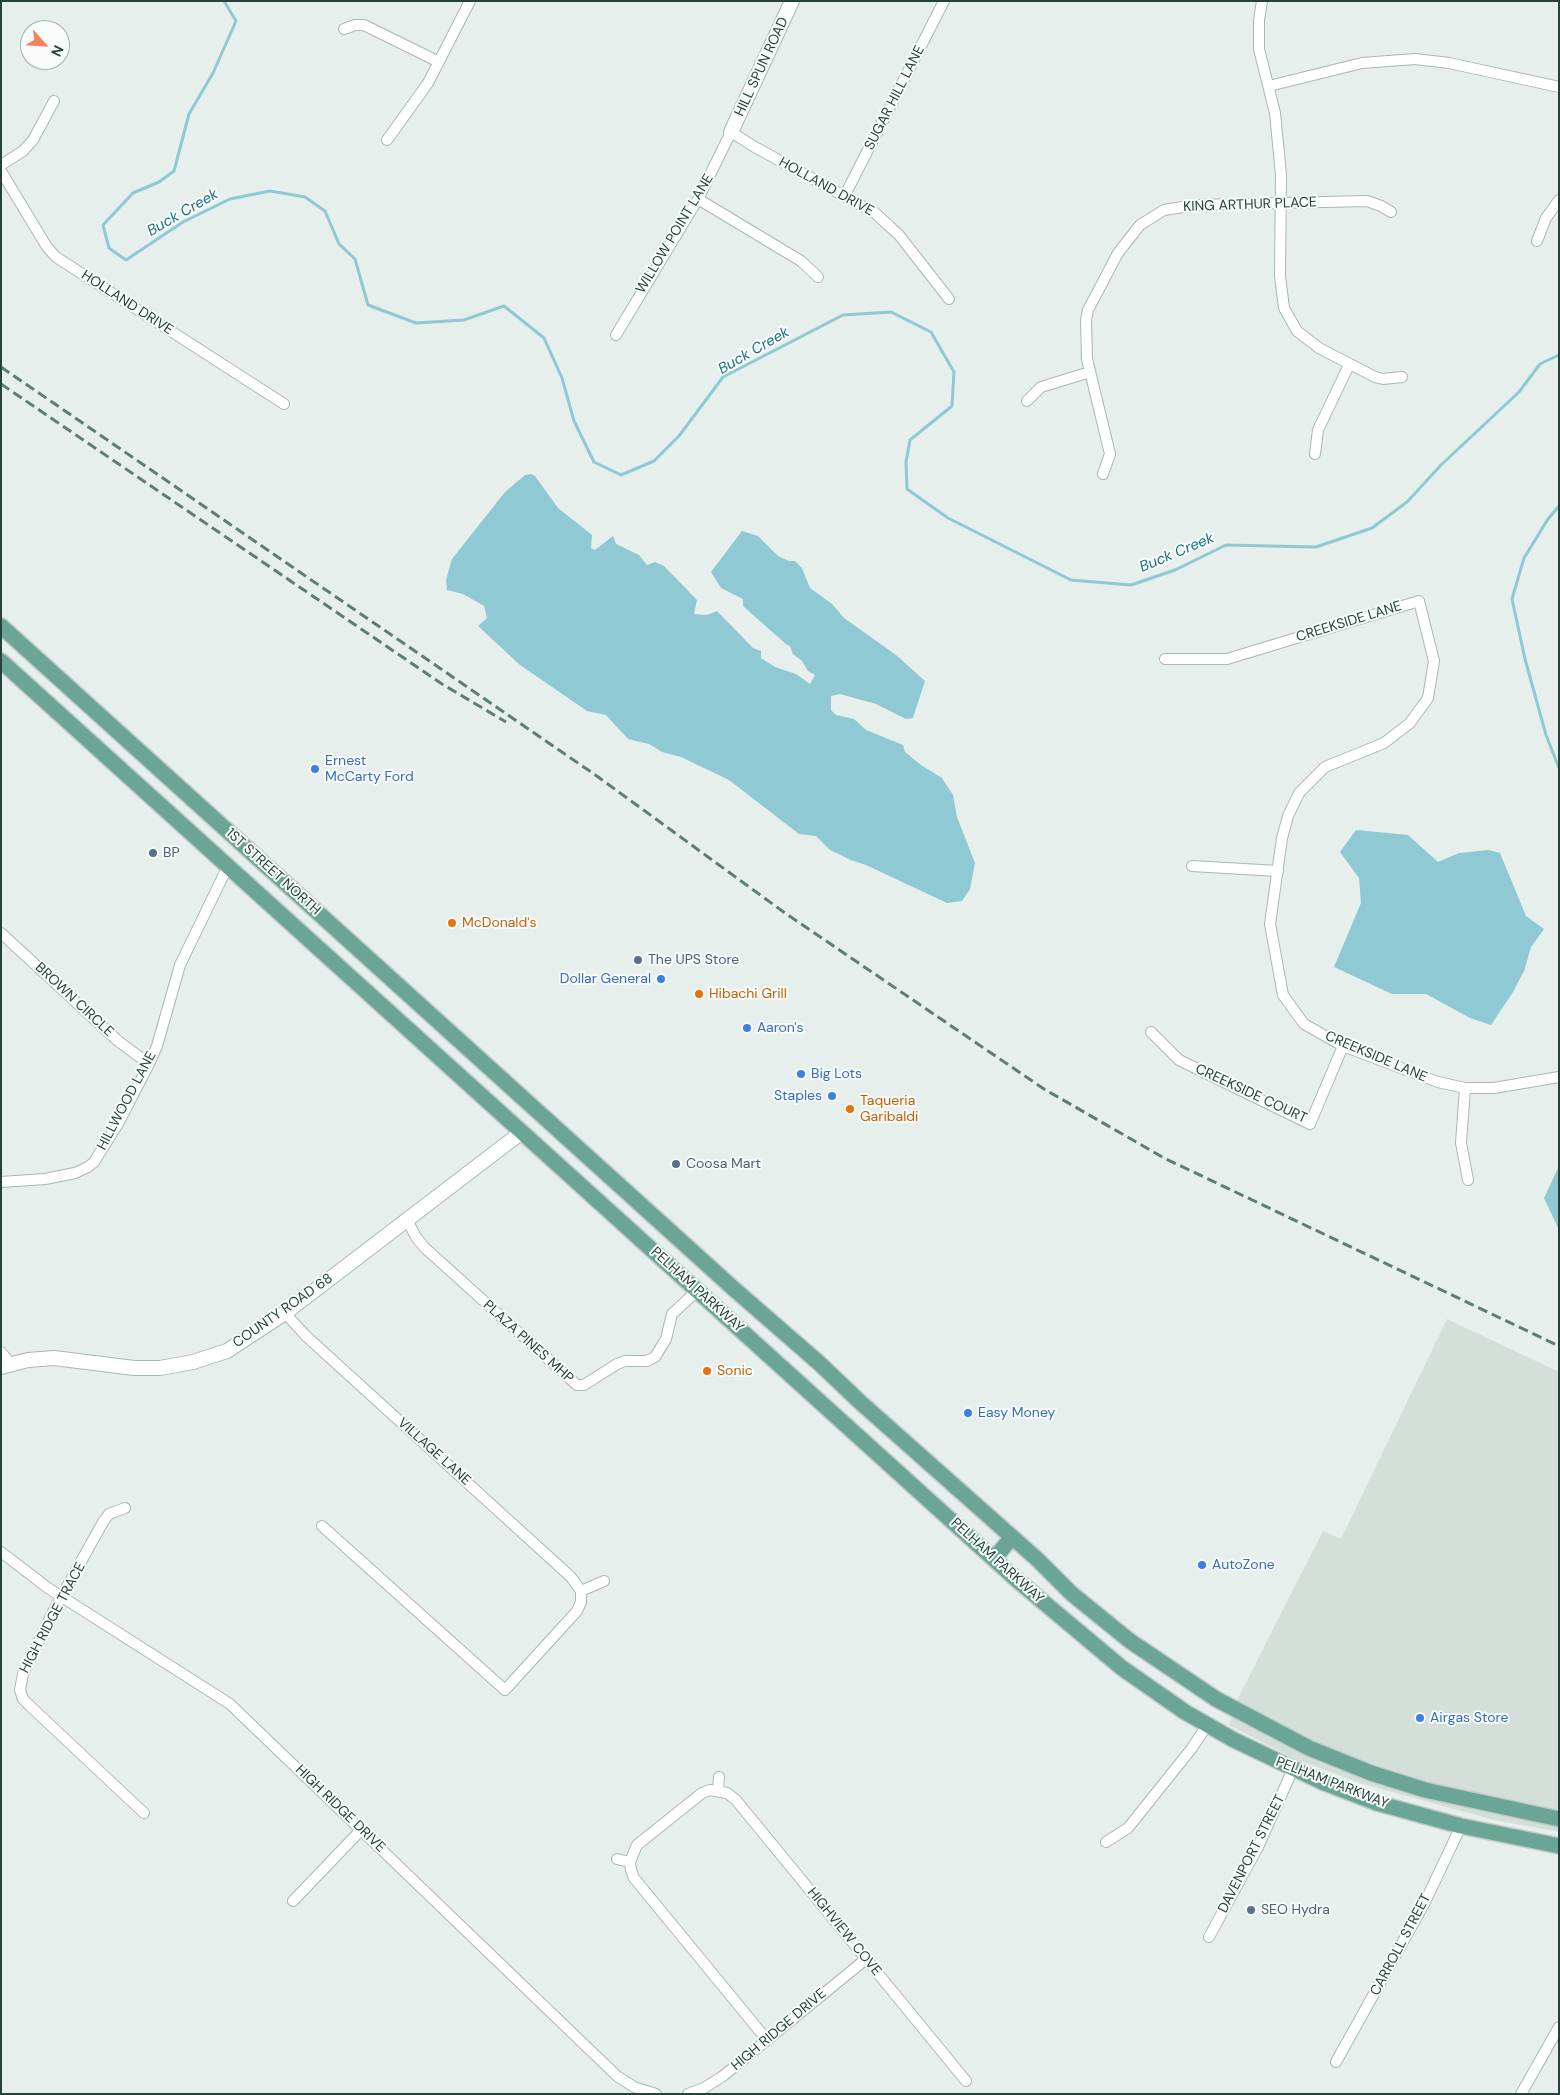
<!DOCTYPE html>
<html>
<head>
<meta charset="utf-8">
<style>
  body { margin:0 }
  #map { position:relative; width:1560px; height:2095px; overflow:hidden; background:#e6efeb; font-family:"DM Sans",sans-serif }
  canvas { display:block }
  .frame { position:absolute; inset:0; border:2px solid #24423a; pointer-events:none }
  .north { position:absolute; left:20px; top:20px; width:50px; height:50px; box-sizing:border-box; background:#f7fbf9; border:1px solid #a3b1ad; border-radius:50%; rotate:116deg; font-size:14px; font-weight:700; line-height:20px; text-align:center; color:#24423a }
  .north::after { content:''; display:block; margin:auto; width:18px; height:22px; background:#f4845f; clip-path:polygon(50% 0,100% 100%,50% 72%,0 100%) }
</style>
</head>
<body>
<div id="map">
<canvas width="1560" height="2095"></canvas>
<div class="frame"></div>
<div class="north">N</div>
</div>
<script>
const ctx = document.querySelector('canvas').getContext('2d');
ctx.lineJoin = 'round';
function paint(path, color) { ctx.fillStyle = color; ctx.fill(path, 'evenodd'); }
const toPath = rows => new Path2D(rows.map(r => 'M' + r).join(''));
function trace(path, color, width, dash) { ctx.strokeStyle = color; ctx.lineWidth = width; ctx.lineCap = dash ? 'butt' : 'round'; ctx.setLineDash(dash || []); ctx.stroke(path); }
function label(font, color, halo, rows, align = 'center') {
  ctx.font = font + ' "DM Sans",sans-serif'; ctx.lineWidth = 4; ctx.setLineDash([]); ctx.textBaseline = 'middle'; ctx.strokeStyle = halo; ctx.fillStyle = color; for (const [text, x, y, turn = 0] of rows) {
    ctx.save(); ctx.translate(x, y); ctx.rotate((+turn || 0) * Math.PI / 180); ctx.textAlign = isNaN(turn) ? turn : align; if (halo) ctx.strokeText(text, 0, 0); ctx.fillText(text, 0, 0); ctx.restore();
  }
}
paint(toPath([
  [1447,1319,1559,1372,1559,1832,1494,1820,1363,1784,1295,1759,1229,1725,1238,1698,1323,1531,1341,1539]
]), '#d4dfda');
paint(toPath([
  [531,474,535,476,558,508,592,535,591,548,595,550,613,536,616,544,639,555,647,565,655,562,664,566,697,600,694,614,707,615,717,611,753,648,761,651,761,658,775,667,796,674,810,684,815,675,808,671,802,661,793,654,790,646,787,645,743,606,743,599,721,588,711,572,742,531,758,536,778,556,789,561,795,561,802,568,810,588,832,604,844,618,896,655,925,681,913,718,906,719,876,704,840,694,831,696,831,710,836,715,854,719,866,730,903,745,905,752,921,765,942,778,953,795,957,817,975,863,970,889,962,901,947,903,866,865,851,860,830,850,816,836,799,834,729,780,681,757,662,752,649,744,628,739,606,715,587,711,520,665,478,626,487,618,484,606,463,594,447,590,446,580,452,559,505,492,525,475],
  [1356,830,1408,835,1438,862,1459,853,1489,850,1500,853,1526,916,1544,929,1531,947,1524,971,1513,992,1491,1025,1470,1018,1426,994,1392,994,1334,967,1361,903,1359,878,1340,852],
  [1559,1166,1559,1230,1544,1198]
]), '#8ec9d4');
trace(toPath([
  [224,1,236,21,213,73,189,114,174,171,159,182,133,193,103,225,109,248,126,260,183,222,230,199,270,191,305,197,325,211,339,244,355,259,368,305,416,323,464,320,504,306,544,338,562,378,574,421,594,462,621,475,654,461,679,436,723,377,843,315,891,312,931,332,954,372,952,406,910,440,906,462,907,489,948,518,1071,580,1131,585,1175,570,1226,545,1316,547,1372,528,1407,502,1441,465,1519,392,1540,364,1559,355],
  [1559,506,1548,519,1524,558,1512,599,1525,659,1546,735,1559,768]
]), '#8ec9d4', 3);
const minor = toPath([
  [1262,1,1259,20,1259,49,1275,113,1281,175,1280,276,1284,308,1297,331,1319,348,1375,377,1383,379,1402,377],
  [344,29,355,25,364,25,439,62],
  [1269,86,1362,63,1415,59,1449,63,1559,87],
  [387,140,428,83,470,1],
  [1,165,23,151,33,140,54,101],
  [1,171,47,247,56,257,284,404],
  [845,195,944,1],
  [698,199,801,261,818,277],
  [1537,241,1546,218,1559,200],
  [616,335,698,199,731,132,753,146,875,213,899,235,949,299],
  [1027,401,1041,387,1090,372],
  [1315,454,1318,430,1349,365],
  [1103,474,1110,454,1087,359,1086,320,1088,310,1118,253,1140,225,1164,210,1195,205,1367,201,1381,206,1391,212],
  [1165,659,1227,659,1419,601,1434,661,1428,698,1410,723,1384,743,1325,767,1299,793,1288,816,1282,838,1270,924,1283,995,1304,1024,1343,1046,1438,1082,1465,1088,1494,1088,1559,1077],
  [1192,866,1278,871],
  [1,933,118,1041,149,1064],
  [1151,1032,1179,1060,1310,1124,1343,1046],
  [1465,1088,1461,1143,1468,1180],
  [1,1182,45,1179,75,1173,88,1167,94,1162,119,1122,149,1064,157,1046,180,965,228,866],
  [407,1220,416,1237,425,1248,577,1385,584,1385,617,1364,625,1361,647,1361,655,1357,666,1339,672,1314,698,1290],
  [285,1313,306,1336,571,1577,581,1591,581,1602,577,1611,505,1690,322,1526],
  [1,1352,11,1364],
  [125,1508,109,1514,103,1522,53,1612,23,1674,20,1690,23,1699,30,1706,144,1813],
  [1,1552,48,1588,230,1704,617,2076,634,2087,656,2094],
  [581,1591,604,1581],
  [718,1789,719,1777],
  [1106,1842,1128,1828,1192,1748,1207,1725],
  [617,1859,630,1862],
  [293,1901,361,1830],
  [1209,1937,1258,1847,1293,1769],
  [767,2040,634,1878,631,1870,630,1862,637,1845,702,1793,710,1790,727,1793,736,1800,966,2081],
  [1336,2062,1425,1902,1461,1826],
  [688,2094,704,2088,723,2076,866,1959],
  [1521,2094,1559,2027]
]);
const tertiary = toPath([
  [731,132,792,1],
  [1,1367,28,1360,54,1358,134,1368,160,1368,193,1362,227,1351,285,1313,522,1132]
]);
const primary = toPath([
  [1,626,734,1289,819,1363,860,1402,1038,1560,1072,1594,1130,1641,1216,1699,1309,1748,1371,1773,1425,1790,1559,1819],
  [1,661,1017,1580,1122,1668,1185,1712,1234,1740,1322,1782,1377,1803,1461,1826,1559,1846],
  [994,1559,1012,1537]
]);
trace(minor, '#a8b8b2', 12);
trace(tertiary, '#a8b8b2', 16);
trace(primary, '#c2cac8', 18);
trace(minor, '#fff', 10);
trace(tertiary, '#fff', 14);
trace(primary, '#6aa596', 15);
trace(toPath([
  [1,367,594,774,785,913,1044,1089,1164,1158,1559,1346],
  [1,384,442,684,506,722]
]), '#5f7d75', 3, [10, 5]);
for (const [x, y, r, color] of [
  [315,769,5,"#3f7fe0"],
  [153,853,5,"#5c6f8a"],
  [452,923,5,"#e8710a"],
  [638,960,5,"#5c6f8a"],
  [661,979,5,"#3f7fe0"],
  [699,994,5,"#e8710a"],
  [747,1028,5,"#3f7fe0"],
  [801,1074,5,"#3f7fe0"],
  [832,1096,5,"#3f7fe0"],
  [850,1109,5,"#e8710a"],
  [676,1164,5,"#5c6f8a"],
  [707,1371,5,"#e8710a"],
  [968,1413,5,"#3f7fe0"],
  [1202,1565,5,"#3f7fe0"],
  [1420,1718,5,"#3f7fe0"],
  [1251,1910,5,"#5c6f8a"]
]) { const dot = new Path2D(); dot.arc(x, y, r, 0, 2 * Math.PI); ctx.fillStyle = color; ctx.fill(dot); trace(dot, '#f7fbf9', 2); }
label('14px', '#24423a', '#f7fbf9', [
  ["HILL SPUN ROAD",762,67,-65],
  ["SUGAR HILL LANE",895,98,-63],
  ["HOLLAND DRIVE",826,187,29],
  ["KING ARTHUR PLACE",1250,205,-2],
  ["WILLOW POINT LANE",675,234,-59],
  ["HOLLAND DRIVE",127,303,33],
  ["CREEKSIDE LANE",1349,622,-17],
  ["1ST STREET NORTH",273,872,42],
  ["BROWN CIRCLE",74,1000,43],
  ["CREEKSIDE LANE",1376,1057,23],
  ["CREEKSIDE COURT",1251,1094,25],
  ["HILLWOOD LANE",127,1101,-62],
  ["PELHAM PARKWAY",697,1290,42],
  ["COUNTY ROAD 68",283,1311,-35],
  ["PLAZA PINES MHP",528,1342,42],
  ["VILLAGE LANE",434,1452,42],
  ["PELHAM PARKWAY",997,1561,42],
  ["HIGH RIDGE TRACE",53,1618,-62],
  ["PELHAM PARKWAY",1332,1783,21],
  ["HIGH RIDGE DRIVE",340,1809,44],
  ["DAVENPORT STREET",1252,1854,-63],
  ["HIGHVIEW COVE",844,1932,51],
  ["CARROLL STREET",1401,1945,-62],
  ["HIGH RIDGE DRIVE",779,2030,-40]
]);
label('14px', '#366cbe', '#f7fbf9', [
  ["Ernest",325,761],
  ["McCarty Ford",325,777],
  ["Dollar General",651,979,"right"],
  ["Aaron's",757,1028],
  ["Big Lots",811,1074],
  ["Staples",822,1096,"right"],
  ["Easy Money",978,1413],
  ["AutoZone",1212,1565],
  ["Airgas Store",1430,1718]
], 'left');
label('14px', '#4e5e75', '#f7fbf9', [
  ["BP",163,853],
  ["The UPS Store",648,960],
  ["Coosa Mart",686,1164],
  ["SEO Hydra",1261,1910]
], 'left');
label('14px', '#c56008', '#f7fbf9', [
  ["McDonald's",462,923],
  ["Hibachi Grill",709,994],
  ["Taqueria",860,1101],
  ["Garibaldi",860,1117],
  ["Sonic",717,1371]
], 'left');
label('italic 15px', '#1c6f80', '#f7fbf9', [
  ["Buck Creek",183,213,-30],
  ["Buck Creek",754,351,-30],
  ["Buck Creek",1177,553,-23]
]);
</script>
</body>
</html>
